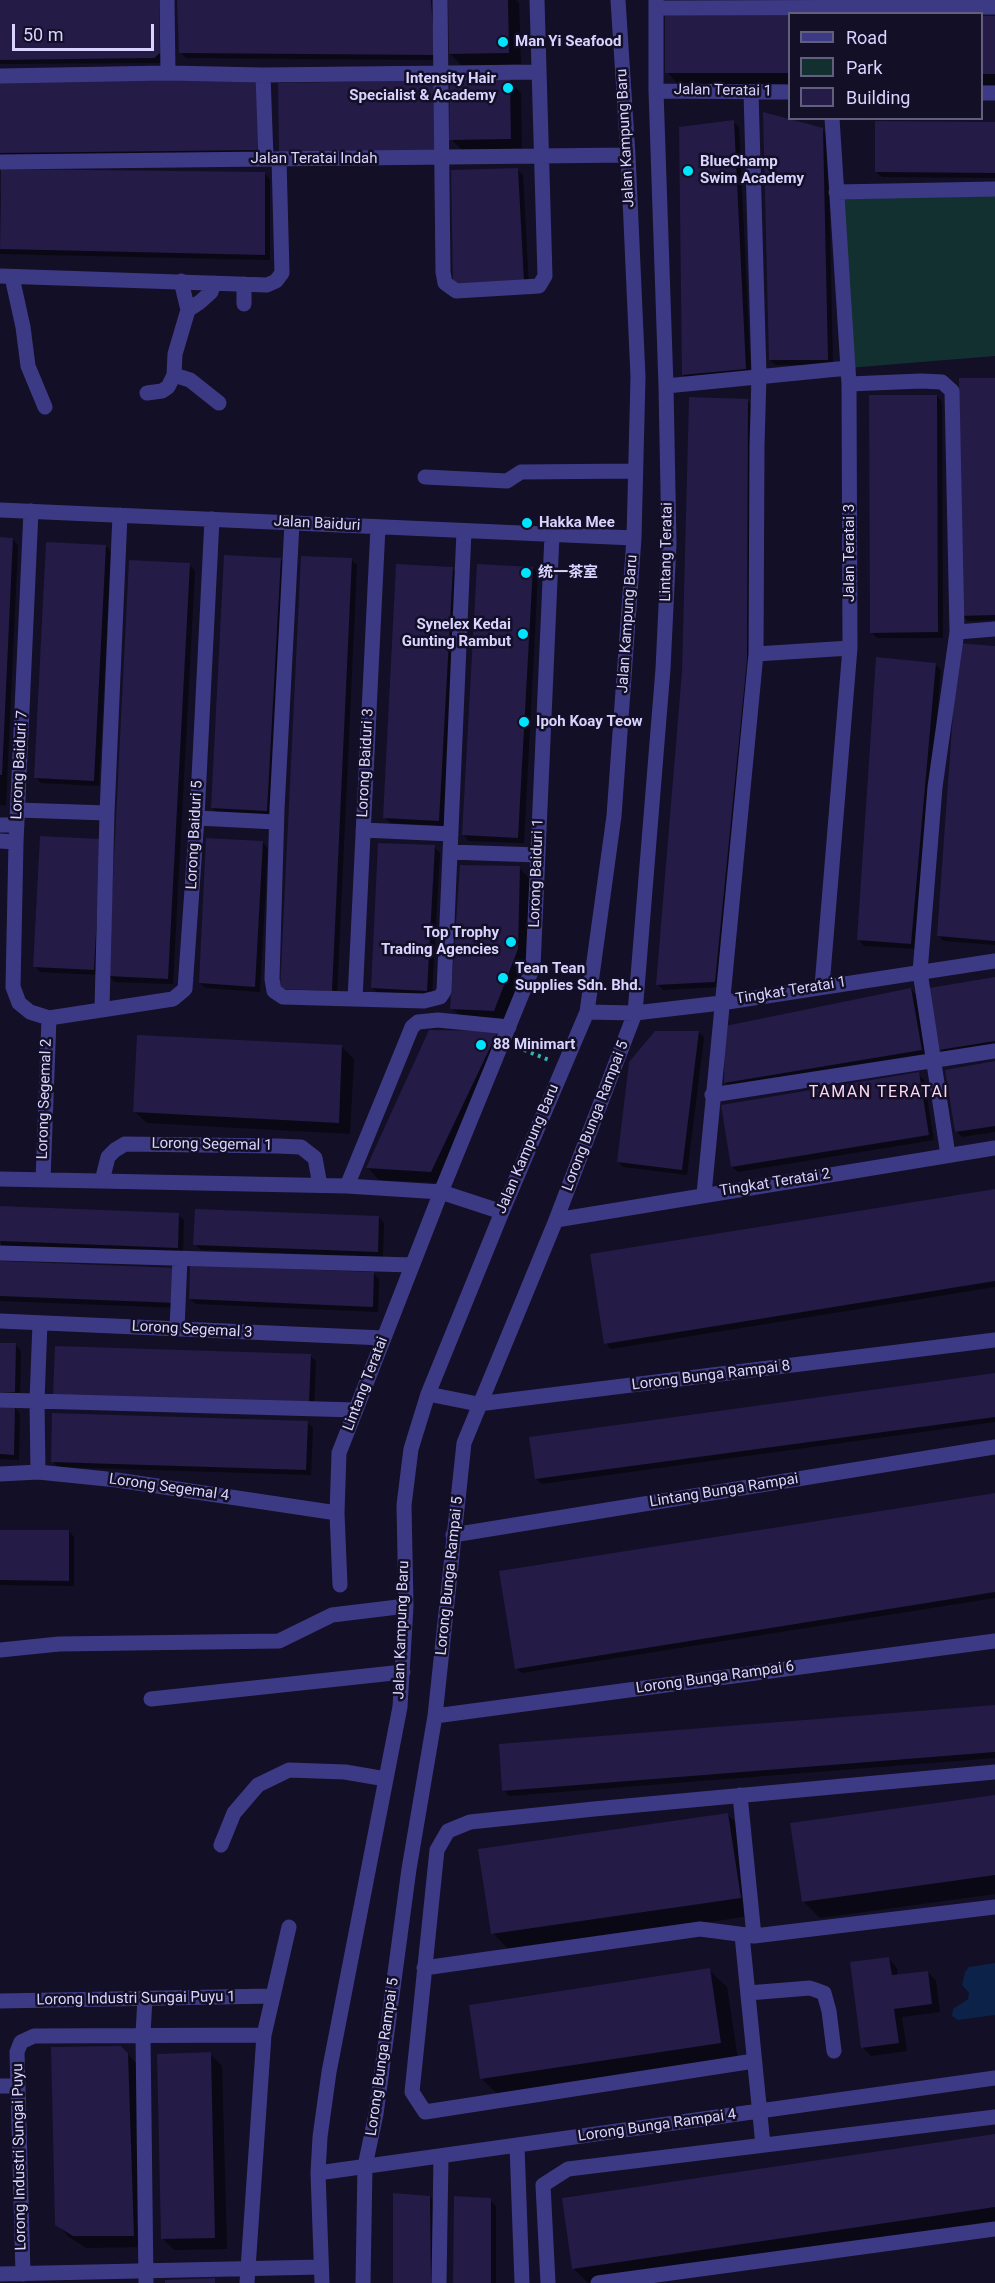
<!DOCTYPE html>
<html>
<head>
<meta charset="utf-8">
<style>
  body { margin:0 }
  #map { position:relative; width:995px; height:2283px; overflow:hidden; background:#130f26; font-family:Roboto,sans-serif }
  canvas { display:block }
  .legend { position:absolute; left:788px; top:12px; width:195px; height:108px; box-sizing:border-box; background:#130f26; border:2px solid #625e7d; margin:0; padding:8px 10px; list-style:none; font-size:18px; color:#d9d4ff }
  .legend li { display:flex; align-items:center; gap:12px; height:30px }
  .legend b { width:30px; border:2px solid #625e7d }
  .scale { position:absolute; left:12px; top:24px; width:142px; height:27px; box-sizing:border-box; border:3px solid #d9d4ff; border-top:0; padding-left:8px; font-size:18px; line-height:21px; white-space:nowrap; color:#d9d4ff; -webkit-text-stroke:4px #130f26; paint-order:stroke }
</style>
</head>
<body>
<div id="map">
<canvas width="995" height="2283"></canvas>
<ul class="legend">
<li><b style="height:8px;background:#3d3a85"></b>Road</li>
<li><b style="height:16px;background:#12302f"></b>Park</li>
<li><b style="height:16px;background:#241b47"></b>Building</li>
</ul>
<div class="scale">50 m</div>
</div>
<script>
const ctx = document.querySelector('canvas').getContext('2d');
ctx.lineJoin = 'round';
function paint(path, color) { ctx.fillStyle = color; ctx.fill(path, 'evenodd'); }
const toPath = rows => new Path2D(rows.map(r => 'M' + r).join(''));
function trace(path, color, width, dash) { ctx.strokeStyle = color; ctx.lineWidth = width; ctx.lineCap = dash ? 'butt' : 'round'; ctx.setLineDash(dash || []); ctx.stroke(path); }
function label(font, color, halo, rows, align = 'center') {
  ctx.font = font + ' Roboto,"Noto Sans SC",sans-serif'; ctx.lineWidth = 5; ctx.setLineDash([]); ctx.textBaseline = 'middle'; ctx.strokeStyle = halo; ctx.fillStyle = color; for (const [text, x, y, turn = 0] of rows) {
    ctx.save(); ctx.translate(x, y); ctx.rotate((+turn || 0) * Math.PI / 180); ctx.textAlign = isNaN(turn) ? turn : align; if (halo) ctx.strokeText(text, 0, 0); ctx.fillText(text, 0, 0); ctx.restore();
  }
}
paint(toPath([
  [995,189,995,356,848,368,841,192]
]), '#12302f');
paint(toPath([
  [995,1963,995,2015,958,2020,952,2016,953,2009,968,1999,969,1993,962,1985,965,1972,969,1967]
]), '#0c2248');
paint(toPath([
  [0,0,164,0,165,59,160,63,0,64],
  [178,0,436,0,440,60,186,58,180,52],
  [449,0,516,0,519,3,521,64,462,66,450,54],
  [665,0,920,0,665,1],
  [790,17,790,84,678,84,667,72],
  [982,17,995,17,995,85,982,85],
  [257,80,264,155,0,159,0,84],
  [510,81,521,93,522,150,463,151,451,139],
  [733,122,739,127,751,375,689,380,683,375],
  [995,123,995,178,882,177,876,172],
  [823,130,828,135,833,365,776,365,770,360],
  [517,169,523,175,529,287,460,291],
  [3,171,265,174,270,179,270,260,0,254,0,197],
  [995,379,995,620,968,621,962,615],
  [937,396,942,402,943,638,877,638,871,632],
  [747,401,753,406,752,666,720,987,663,990,658,984],
  [0,539,12,539,18,545,6,806,0,805],
  [106,546,111,552,99,786,41,783,35,777],
  [280,559,286,565,273,816,218,813,212,808],
  [352,560,357,565,337,996,288,994,282,988],
  [189,565,195,571,173,984,115,982,109,976],
  [533,568,538,574,524,843,469,841,464,835],
  [452,569,458,574,444,826,390,823,384,817],
  [995,647,995,945,944,941,938,936],
  [935,664,941,670,917,949,864,946,859,940],
  [100,840,99,975,40,972,35,966],
  [262,842,268,848,260,992,206,988,200,983],
  [434,847,440,853,432,996,378,993,372,988],
  [519,868,531,880,529,962,506,1022,464,1020,452,1008],
  [995,978,995,1047,946,1055,940,1049],
  [911,989,916,995,926,1055,731,1087,725,1082],
  [699,1032,704,1038,687,1175,624,1167,618,1162],
  [497,1033,509,1044,443,1183,379,1180,368,1168],
  [342,1047,354,1059,350,1134,147,1123,135,1112],
  [995,1063,995,1132,962,1137,956,1131],
  [918,1074,924,1080,934,1140,738,1172,732,1167],
  [995,1190,995,1287,611,1349,606,1343],
  [0,1208,178,1215,184,1220,183,1253,1,1246],
  [379,1217,384,1223,383,1257,201,1250,195,1244],
  [0,1262,177,1269,181,1308,0,1301],
  [373,1273,379,1279,378,1312,196,1304,190,1299],
  [0,1344,16,1345,21,1351,20,1397,0,1397],
  [310,1356,316,1361,314,1408,60,1400],
  [995,1375,995,1422,542,1484,536,1479],
  [0,1407,15,1408,20,1413,19,1460,0,1459],
  [307,1422,313,1428,311,1475,58,1467,52,1461],
  [995,1494,995,1598,522,1673,516,1668],
  [0,1531,69,1531,74,1537,74,1586,0,1585],
  [995,1707,995,1758,509,1796,504,1790],
  [995,1796,995,1894,820,1918,803,1901],
  [728,1815,745,1832,757,1915,510,1951,493,1933],
  [889,1959,897,1968,898,1976,928,1972,936,1981,940,2012,902,2017,907,2051,871,2056,862,2047],
  [709,1970,727,1987,738,2059,499,2096,482,2079],
  [121,2047,139,2066,145,2247,86,2248,69,2237,57,2224],
  [210,2054,222,2066,227,2249,174,2250,163,2239],
  [995,2136,995,2227,610,2283,588,2283,574,2269],
  [430,2197,435,2203,436,2283,394,2283],
  [490,2200,496,2206,496,2283,455,2283]
]), '#0007');
paint(toPath([
  [0,0,159,0,160,53,154,58,0,60],
  [177,0,431,0,435,55,179,53],
  [448,0,508,0,509,53,449,54],
  [665,15,790,15,790,73,665,73],
  [982,16,995,16,995,74,982,74],
  [258,79,259,150,0,153,0,82],
  [510,79,511,139,449,140,450,81],
  [435,80,437,151,279,154,278,83],
  [763,112,823,128,828,360,769,360],
  [734,120,746,369,682,375,679,127],
  [875,121,995,122,995,173,875,172],
  [518,168,524,282,453,286,451,170],
  [1,169,265,172,265,255,0,249],
  [959,378,995,378,995,615,960,616],
  [869,395,937,395,938,632,870,633],
  [689,397,748,399,747,660,715,982,656,985,682,671],
  [0,537,13,538,2,775,0,775],
  [46,542,106,545,94,781,34,778],
  [224,555,281,558,267,811,211,808],
  [301,556,352,558,332,991,280,989],
  [129,560,190,563,168,979,108,976],
  [396,564,453,567,439,821,383,818],
  [477,564,533,567,518,838,462,835],
  [958,643,995,646,995,941,937,936],
  [876,657,936,663,911,944,857,940],
  [40,836,101,839,94,970,33,967],
  [206,838,263,841,255,987,199,983],
  [378,843,435,845,427,991,371,988],
  [460,865,520,866,518,949,494,1011,450,1009],
  [995,977,995,1041,939,1050,929,988],
  [911,988,922,1050,724,1083,725,1026],
  [429,1030,498,1031,431,1172,366,1168],
  [655,1031,699,1031,682,1170,617,1162,629,1062],
  [137,1035,342,1045,339,1123,133,1112],
  [995,1061,995,1126,955,1132,945,1070],
  [919,1072,929,1135,731,1167,721,1105],
  [995,1189,995,1281,604,1344,590,1254],
  [0,1206,179,1213,178,1248,0,1241],
  [195,1209,379,1216,378,1252,193,1245],
  [0,1261,177,1268,176,1303,0,1296],
  [190,1265,374,1272,373,1307,189,1299],
  [0,1343,16,1343,15,1392,0,1392],
  [55,1346,311,1354,309,1403,53,1395],
  [995,1373,995,1417,535,1479,529,1437],
  [0,1406,15,1406,14,1455,0,1454],
  [52,1413,308,1421,306,1470,51,1462],
  [995,1493,995,1592,515,1669,499,1571],
  [0,1530,69,1530,69,1581,0,1580],
  [995,1705,995,1752,502,1791,499,1744],
  [995,1795,995,1875,802,1902,790,1823],
  [728,1813,741,1898,491,1934,478,1849],
  [889,1957,892,1975,928,1971,932,2004,894,2009,899,2043,861,2048,850,1962],
  [710,1968,721,2043,480,2079,469,2005],
  [121,2046,128,2053,134,2236,73,2236,55,2225,51,2047],
  [211,2052,215,2238,161,2239,157,2054],
  [995,2134,995,2207,572,2269,562,2198],
  [393,2193,430,2196,431,2283,393,2283],
  [454,2196,491,2198,491,2283,453,2283],
  [215,2278,215,2283,165,2283,165,2280]
]), '#241b47');
trace(toPath([
  [517,1047,549,1060]
]), '#2fb8b0', 4, [3, 4.5]);
trace(toPath([
  [167,0,168,73],
  [440,0,443,272,445,283,456,291,539,286,545,276,537,0],
  [656,8,995,7],
  [263,75,266,158],
  [0,76,168,73,263,75,539,72],
  [656,91,790,92],
  [982,93,995,93],
  [0,162,628,155],
  [836,192,995,189],
  [0,276,267,285,276,281,282,273,279,159],
  [12,277,23,327,28,366,45,407],
  [244,284,244,304],
  [188,310,200,302,211,292,214,283],
  [174,375,190,380,219,403],
  [849,384,921,381,942,382,952,391,957,632,935,787,920,972,948,1155],
  [666,386,848,368],
  [147,393,162,391,168,387,174,375,175,354,188,310,181,281],
  [425,477,507,481,521,472,635,471],
  [0,510,634,538],
  [31,511,16,842,13,987,19,1003,30,1012,49,1018,173,999,185,989,197,818,212,519],
  [292,523,277,809,272,979,274,991,283,997,424,1001,440,997,444,991,464,531],
  [957,632,995,629],
  [756,654,850,648],
  [18,810,107,813],
  [197,818,276,822],
  [0,825,17,825],
  [363,830,451,834],
  [0,841,16,842],
  [450,852,538,855],
  [822,986,850,648,849,384,832,118],
  [355,999,378,527],
  [102,1008,107,813,120,515],
  [587,1012,635,1013,721,1003,995,961],
  [712,1095,995,1051],
  [0,1179,347,1186,441,1192,502,1212],
  [43,1180,49,1018],
  [102,1181,108,1157,115,1150,125,1144,277,1146,301,1147,315,1158,320,1185],
  [347,1186,412,1027,418,1022,438,1020,509,1027],
  [704,1194,756,654,757,445,759,376,751,92],
  [556,1220,995,1148],
  [0,1253,412,1265],
  [0,1321,383,1338],
  [177,1329,180,1259],
  [428,1394,478,1404,995,1340],
  [0,1400,356,1410],
  [38,1472,37,1401,40,1323],
  [0,1474,38,1472,117,1480,337,1513],
  [453,1535,995,1447],
  [340,1585,337,1513,339,1453,441,1192,533,967,552,535],
  [0,1650,59,1644,279,1641,332,1615,406,1606],
  [151,1699,403,1672],
  [435,1716,995,1641],
  [740,1795,754,1936],
  [221,1845,234,1813,258,1785,289,1770,345,1772,386,1779],
  [742,1935,763,2145],
  [424,1968,700,1929,754,1936,995,1907],
  [748,1993,810,1988,824,1993,829,2011,834,2051],
  [145,1998,143,2034,146,2283],
  [0,2001,272,1996],
  [754,2061,425,2112,412,2092,437,1850,448,1831,470,1822,594,1809,995,1772],
  [0,2086,18,2086],
  [517,2146,522,2283],
  [318,2173,995,2078],
  [0,2274,321,2267],
  [23,2274,17,2052,21,2042,34,2036,264,2035],
  [247,2283,264,2035,289,1927],
  [322,2283,318,2173,320,2137,329,2072,400,1707,406,1606,404,1505,411,1449,428,1394,502,1212,587,1012,614,816,634,538,638,377,628,155,618,0],
  [363,2283,365,2166,376,2114,409,1869,435,1716,464,1443,556,1220,635,1013,663,669,669,544,666,386,656,91,656,0],
  [439,2283,441,2156],
  [548,2283,543,2185,568,2169,995,2117],
  [598,2283,995,2229]
]), '#3d3a85', 15);
for (const [x, y, r, color] of [
  [503,42,6,"#00e5ff"],
  [508,88,6,"#00e5ff"],
  [688,171,6,"#00e5ff"],
  [527,523,6,"#00e5ff"],
  [526,573,6,"#00e5ff"],
  [523,634,6,"#00e5ff"],
  [524,722,6,"#00e5ff"],
  [511,942,6,"#00e5ff"],
  [503,978,6,"#00e5ff"],
  [481,1045,6,"#00e5ff"]
]) { const dot = new Path2D(); dot.arc(x, y, r, 0, 2 * Math.PI); ctx.fillStyle = color; ctx.fill(dot); trace(dot, '#130f26', 2); }
label('bold 15px', '#d9d4ff', '#130f26', [
  ["Man Yi Seafood",515,42],
  ["Intensity Hair",496,79,"right"],
  ["Specialist & Academy",496,96,"right"],
  ["BlueChamp",700,162],
  ["Swim Academy",700,179],
  ["Hakka Mee",539,523],
  ["统一茶室",538,573],
  ["Synelex Kedai",511,625,"right"],
  ["Gunting Rambut",511,642,"right"],
  ["Ipoh Koay Teow",536,722],
  ["Top Trophy",499,933,"right"],
  ["Trading Agencies",499,950,"right"],
  ["Tean Tean",515,969],
  ["Supplies Sdn. Bhd.",515,986],
  ["88 Minimart",493,1045]
], 'left');
label('15px', '#d9d4ff', '#130f26', [
  ["Jalan Teratai 1",723,91,1],
  ["Jalan Kampung Baru",626,138,-93],
  ["Jalan Teratai Indah",314,159],
  ["Jalan Baiduri",317,524,3],
  ["Lintang Teratai",667,552,-89],
  ["Jalan Teratai 3",850,553,-90],
  ["Jalan Kampung Baru",628,624,-86],
  ["Lorong Baiduri 3",366,763,-87],
  ["Lorong Baiduri 7",20,765,-87],
  ["Lorong Baiduri 5",195,835,-87],
  ["Lorong Baiduri 1",537,873,-88],
  ["Tingkat Teratai 1",791,991,-9],
  ["Lorong Segemal 2",45,1099,-88],
  ["Lorong Bunga Rampai 5",596,1116,-69],
  ["Lorong Segemal 1",212,1145,1],
  ["Jalan Kampung Baru",528,1149,-67],
  ["Tingkat Teratai 2",775,1183,-9],
  ["Lorong Segemal 3",192,1330,3],
  ["Lorong Bunga Rampai 8",711,1376,-7],
  ["Lintang Teratai",366,1384,-69],
  ["Lorong Segemal 4",169,1488,8],
  ["Lintang Bunga Rampai",724,1491,-9],
  ["Lorong Bunga Rampai 5",450,1576,-84],
  ["Jalan Kampung Baru",402,1630,-88],
  ["Lorong Bunga Rampai 6",715,1678,-8],
  ["Lorong Industri Sungai Puyu 1",136,1999,-1],
  ["Lorong Bunga Rampai 5",383,2057,-82],
  ["Lorong Bunga Rampai 4",657,2126,-8],
  ["Lorong Industri Sungai Puyu",20,2157,-91]
]);
ctx.letterSpacing = '1.5px';
label('16px', '#ffd6f0', '#130f26', [
  ["TAMAN TERATAI",879,1093]
]);
ctx.letterSpacing = '0px';
</script>
</body>
</html>
